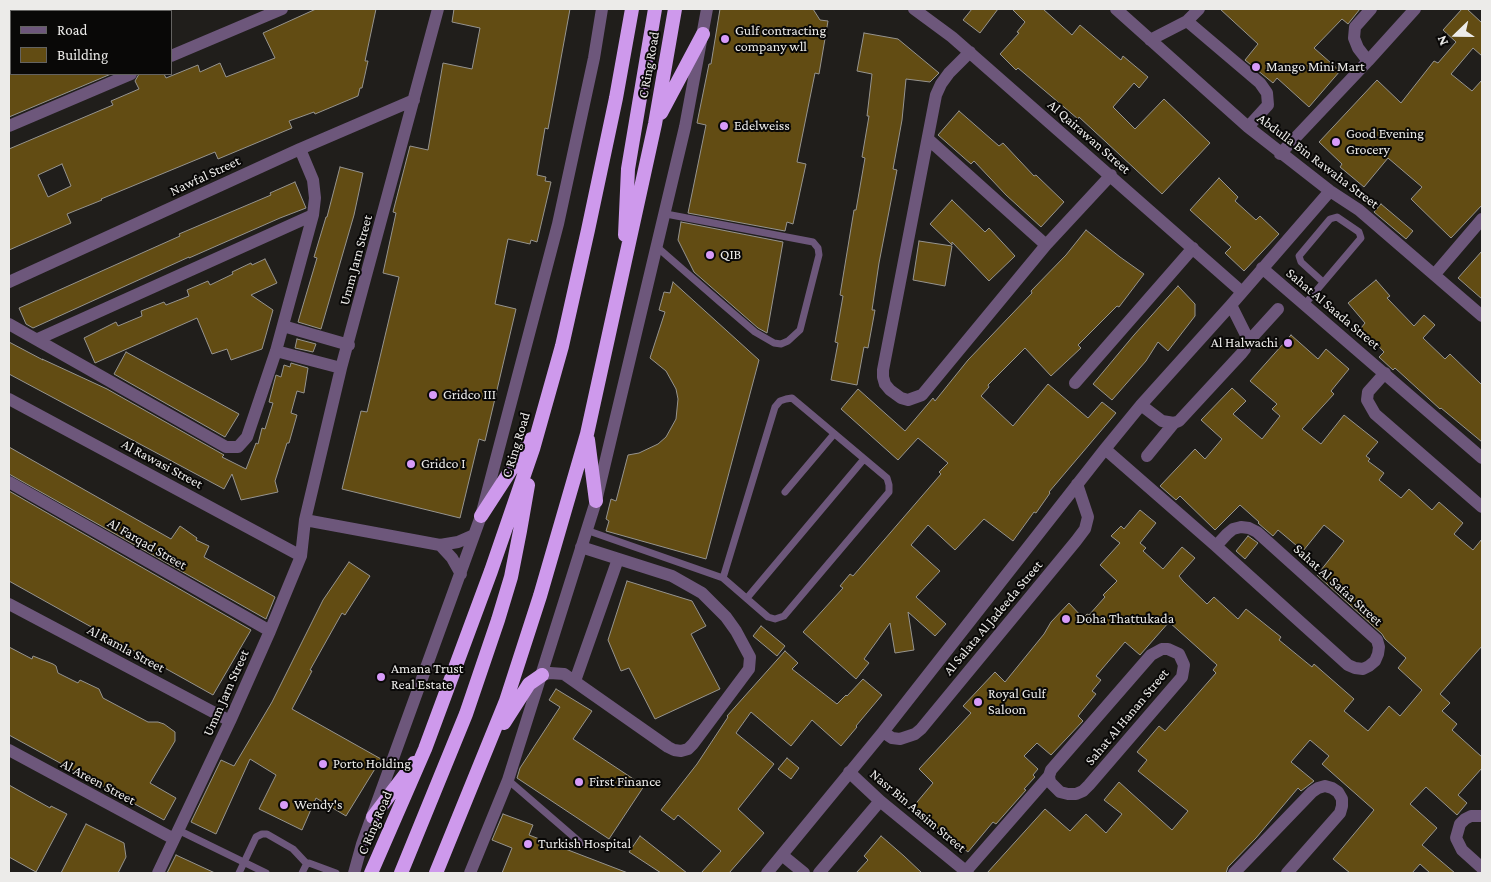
<!DOCTYPE html>
<html>
<head>
<meta charset="utf-8">
<style>
  body { margin:0 }
  #map { position:relative; width:1491px; height:882px; overflow:hidden; background:#201e1b; font-family:"Crimson Pro",serif }
  canvas { display:block }
  .frame { position:absolute; inset:0; border:10px solid #ecebe9; pointer-events:none }
  .legend { position:absolute; left:10px; top:10px; width:162px; height:65px; box-sizing:border-box; background:#090807; border:1px solid #646361; margin:0; padding:6px 9px; list-style:none; font-size:15px; color:#ecebe9 }
  .legend li { display:flex; align-items:center; gap:10px; height:25px }
  .legend b { width:25px; border:1px solid #646361 }
  .north { position:absolute; left:1431px; top:10px; width:50px; height:50px; -webkit-text-stroke:4px #090807; paint-order:stroke; rotate:248deg; font-size:14px; font-weight:700; line-height:20px; text-align:center; color:#ecebe9 }
  .north::after { content:''; display:block; margin:auto; width:18px; height:22px; background:#ecebe9; clip-path:polygon(50% 0,100% 100%,50% 72%,0 100%) }
</style>
</head>
<body>
<div id="map">
<canvas width="1491" height="882"></canvas>
<div class="frame"></div>
<ul class="legend">
<li><b style="height:6px;background:#6d577b"></b>Road</li>
<li><b style="height:14px;background:#624c13"></b>Building</li>
</ul>
<div class="north">N</div>
</div>
<script>
const ctx = document.querySelector('canvas').getContext('2d');
ctx.lineJoin = 'round';
function paint(path, color) { ctx.fillStyle = color; ctx.fill(path, 'evenodd'); }
const toPath = rows => new Path2D(rows.map(r => 'M' + r).join(''));
function trace(path, color, width, dash) { ctx.strokeStyle = color; ctx.lineWidth = width; ctx.lineCap = dash ? 'butt' : 'round'; ctx.setLineDash(dash || []); ctx.stroke(path); }
function label(font, color, halo, rows, align = 'center') {
  ctx.font = font + ' "Crimson Pro",serif'; ctx.lineWidth = 4; ctx.setLineDash([]); ctx.textBaseline = 'middle'; ctx.strokeStyle = halo; ctx.fillStyle = color; for (const [text, x, y, turn = 0] of rows) {
    ctx.save(); ctx.translate(x, y); ctx.rotate((+turn || 0) * Math.PI / 180); ctx.textAlign = isNaN(turn) ? turn : align; if (halo) ctx.strokeText(text, 0, 0); ctx.fillText(text, 0, 0); ctx.restore();
  }
}
const building = toPath([
  [316,9,376,9,365,61,368,61,362,88,360,88,358,96,315,114,314,112,289,121,292,128,218,159,215,152,101,199,102,200,67,214,71,223,9,250,9,149,113,105,111,101,139,89,135,81,139,74,164,74,166,78,198,65,200,72,220,63,226,77,275,58,263,33,316,9],
  [62,164,71,186,48,197,38,175,62,164],
  [454,9,570,9,548,129,545,128,537,175,546,177,545,181,551,182,537,242,531,240,530,244,508,239,495,304,516,309,485,441,479,439,460,518,342,489,361,411,367,412,399,277,383,273,396,213,393,212,410,146,428,150,443,63,472,69,480,28,452,22,454,9],
  [720,9,813,9,820,20,828,21,819,74,815,73,797,162,806,164,793,224,787,222,785,231,688,213,706,125,697,123,709,64,711,64,720,9],
  [972,9,998,9,980,33,963,20,972,9],
  [1012,9,1043,9,1072,35,1080,25,1121,60,1123,56,1148,77,1139,88,1134,83,1113,107,1135,129,1164,99,1210,143,1162,194,1079,117,1078,119,1018,68,1016,70,1000,54,1019,33,1017,32,1025,22,1012,9],
  [1220,9,1360,9,1348,24,1342,19,1314,48,1340,71,1309,107,1277,78,1273,83,1245,60,1258,44,1220,9],
  [1462,9,1467,9,1482,23,1482,56,1473,48,1451,74,1472,91,1482,80,1482,205,1451,238,1411,199,1422,187,1388,158,1364,187,1340,167,1342,164,1319,142,1377,80,1401,103,1434,61,1438,63,1456,42,1443,30,1462,9],
  [864,33,898,39,939,73,930,82,906,79,902,120,893,169,897,170,879,263,872,310,875,310,868,348,864,347,857,385,831,380,838,343,835,342,843,296,840,295,854,210,856,210,865,158,862,157,869,116,867,116,872,74,857,71,864,33],
  [9,74,111,74,9,117,9,74],
  [959,111,999,146,1003,143,1034,176,1036,175,1064,202,1041,227,1006,195,974,161,971,164,938,135,959,111],
  [340,167,363,173,354,215,321,329,298,322,317,258,314,257,326,217,327,217,340,167],
  [1219,178,1238,197,1235,201,1256,220,1260,216,1279,234,1244,271,1225,253,1231,247,1190,210,1219,178],
  [295,182,306,208,280,218,189,258,189,257,33,328,26,324,19,308,180,236,179,234,271,195,270,193,295,182],
  [952,200,985,232,989,228,1015,256,989,281,952,242,952,245,930,224,952,200],
  [1381,204,1413,231,1406,239,1374,212,1381,204],
  [681,222,783,242,767,333,758,328,694,272,678,240,681,222],
  [1086,230,1120,257,1144,274,1119,307,1117,306,1078,345,1081,348,1051,376,1025,348,988,385,989,387,981,396,1013,426,1048,384,1088,418,1102,402,1116,413,1049,492,1050,493,1036,513,1034,512,1013,541,984,519,955,550,928,525,911,545,940,571,916,597,946,624,935,636,908,612,914,650,895,653,890,623,864,659,869,663,856,679,803,632,843,588,840,586,850,574,853,576,941,474,939,472,948,463,918,438,898,460,841,409,858,389,905,431,933,398,935,401,968,360,1032,293,1031,291,1066,255,1086,230],
  [919,241,952,246,945,286,913,280,919,241],
  [1482,251,1482,299,1458,278,1482,251],
  [265,259,277,283,251,295,273,310,262,349,231,360,227,349,212,354,197,318,95,363,84,338,116,322,118,326,142,316,141,311,164,302,166,305,189,296,187,290,208,281,210,285,233,274,232,272,251,263,252,265,265,259],
  [1376,280,1390,296,1387,298,1414,326,1424,315,1435,325,1423,338,1445,359,1450,354,1482,385,1482,442,1441,408,1440,409,1395,368,1393,370,1379,357,1384,352,1361,328,1365,323,1348,303,1376,280],
  [673,282,759,360,706,559,606,531,609,521,606,519,611,499,616,501,628,455,639,453,658,444,666,437,676,419,678,399,676,389,666,371,650,358,665,312,659,310,664,292,670,293,673,282],
  [1178,286,1195,304,1195,316,1168,351,1158,342,1146,361,1112,400,1093,384,1134,335,1178,286],
  [1291,335,1318,359,1326,349,1349,369,1331,391,1334,394,1302,429,1321,444,1344,415,1378,442,1366,456,1370,459,1368,461,1384,473,1379,480,1401,498,1409,489,1432,510,1439,502,1463,523,1454,534,1473,550,1482,539,1482,646,1440,694,1450,703,1442,711,1457,724,1452,730,1482,757,1482,768,1458,795,1467,803,1457,815,1426,787,1410,804,1437,828,1422,845,1455,873,1430,873,1420,864,1412,873,1350,873,1333,859,1374,810,1322,764,1329,756,1310,740,1291,762,1314,781,1301,791,1298,788,1256,838,1228,867,1226,873,987,873,1045,809,1070,831,1086,814,1106,833,1122,814,1104,800,1119,782,1172,830,1188,811,1138,771,1147,760,1137,752,1159,726,1165,731,1216,673,1213,670,1217,665,1169,622,1140,655,1125,642,1096,676,1101,680,1092,691,1096,694,1078,716,1083,721,1051,755,1037,743,1024,756,1038,769,1033,775,1035,777,1024,789,1026,790,996,824,993,822,968,852,912,808,933,783,919,769,971,713,963,706,995,672,1005,682,1044,634,1051,622,1069,603,1083,618,1087,614,1089,615,1105,597,1103,595,1117,581,1100,565,1120,543,1111,536,1121,526,1124,529,1140,510,1156,523,1140,543,1146,548,1143,551,1163,569,1182,547,1195,558,1179,576,1183,581,1207,604,1214,597,1238,619,1246,609,1281,637,1279,640,1312,667,1314,664,1354,699,1344,711,1368,731,1389,706,1400,716,1422,690,1398,668,1406,658,1385,639,1382,634,1317,575,1344,541,1324,525,1303,551,1278,530,1273,536,1258,523,1259,522,1240,505,1215,530,1180,496,1176,500,1160,486,1195,449,1205,459,1222,439,1201,420,1232,388,1246,401,1233,414,1262,439,1280,416,1272,409,1277,404,1250,381,1291,335],
  [297,339,316,344,313,352,295,348,297,339],
  [9,342,43,360,42,359,107,389,224,455,222,457,246,469,256,443,258,444,262,428,265,429,273,403,269,402,276,375,281,377,284,365,290,367,291,363,308,368,304,393,297,391,291,413,297,415,289,443,287,443,275,481,278,492,241,500,232,474,224,489,9,374,9,342],
  [126,352,239,414,225,437,114,374,126,352],
  [9,447,171,539,180,526,197,538,196,540,209,546,204,557,275,597,266,619,9,474,9,447],
  [9,491,251,630,213,695,9,581,9,491],
  [1248,536,1258,543,1245,559,1236,551,1248,536],
  [349,562,370,576,345,615,342,613,310,670,312,671,292,709,381,759,346,816,316,798,302,830,259,809,276,775,250,759,216,834,191,822,221,760,234,766,272,702,323,600,349,562],
  [627,581,692,601,706,626,691,634,720,689,655,719,629,668,621,671,608,640,627,581],
  [761,626,785,646,777,656,753,636,761,626],
  [9,647,32,659,33,656,53,664,56,666,58,673,78,683,80,680,99,689,103,698,148,722,158,722,164,724,175,732,175,741,150,783,176,798,164,820,9,735,9,647],
  [785,651,798,663,792,669,837,704,846,695,847,696,863,679,882,695,856,726,857,727,841,746,812,720,791,746,751,712,736,733,774,764,738,809,764,833,729,873,701,873,721,851,678,815,674,820,661,810,697,764,728,717,727,716,785,651],
  [556,689,592,711,573,739,644,786,609,839,517,778,520,768,560,707,549,700,556,689],
  [787,758,799,768,791,779,778,769,787,758],
  [9,785,50,808,51,806,67,814,36,872,9,857,9,785],
  [503,814,533,825,529,835,628,873,502,873,512,848,492,840,503,814],
  [86,824,124,843,126,857,118,873,61,873,86,824],
  [640,836,687,873,661,873,629,852,640,836],
  [881,836,904,856,922,873,856,873,868,860,864,856,881,836],
  [176,855,215,873,167,873,176,855]
]);
paint(building, '#624c13');
trace(building, '#96948f', 1);
trace(toPath([
  [657,247,720,302,755,332,774,343,781,344,788,341,800,330,819,255,818,248,813,242,666,214],
  [1305,304,1361,238,1359,232,1337,217,1330,219,1299,256,1301,262,1323,282],
  [785,492,834,434],
  [586,530,723,578,768,617,775,619,784,616,889,492,889,485,887,478,792,398,786,399,780,401,775,407,723,578],
  [747,598,864,459],
  [508,780,582,844],
  [178,830,266,873],
  [239,873,256,837,262,834,267,834,293,849,307,864],
  [302,873,306,865,309,863,336,873]
]), '#6d577b', 7);
trace(toPath([
  [914,9,952,37,1242,292],
  [1116,9,1248,127,1330,191,1359,210,1482,316],
  [1187,21,1260,83,1267,93,1268,105,1248,127],
  [1150,40,1187,21,1199,9],
  [970,52,949,73,941,84,936,95,883,370,883,377,885,384,890,390,901,398,908,400,922,395,1046,245,1111,175],
  [171,56,282,9],
  [1368,61,1358,48,1354,38,1355,27,1371,9],
  [9,126,131,74],
  [928,139,1046,245],
  [1280,154,1368,61,1415,9],
  [1262,268,1482,458],
  [1435,274,1482,219],
  [9,282,300,149,414,100],
  [9,324,226,447,238,447,247,437,276,351,313,215,315,198,313,180,300,149],
  [283,326,349,345],
  [38,339,313,215],
  [1247,343,1278,309],
  [276,351,341,368],
  [1385,373,1368,392,1367,400,1375,414,1482,507],
  [1075,383,1193,248],
  [9,399,301,556],
  [1141,405,1162,421,1174,423,1179,421,1241,354,1245,349,1247,337,1231,305],
  [1105,449,1216,546],
  [1147,456,1174,423],
  [9,482,270,631],
  [305,520,440,545,458,542,474,535],
  [1241,527,1249,528,1257,532,1377,640,1379,647,1378,654,1375,661,1369,666,1363,669,1355,668,1348,665,1216,546,1227,534,1233,529,1241,527],
  [440,545,452,558,461,574],
  [9,604,230,721],
  [1162,649,1168,649,1179,654,1184,665,1182,677,1089,785,1083,791,1076,794,1068,794,1060,792,1050,782,1049,776,1051,770,1151,655,1162,649],
  [542,675,550,673,564,674,668,747,674,750,681,751,688,749,693,744,749,669,750,657,736,631,726,617,702,593,672,576,581,547],
  [575,681,618,559],
  [883,732,892,738,900,739,915,734,921,729,1076,541,1085,529,1088,517,1077,484],
  [9,750,174,839],
  [849,772,880,801,968,873],
  [1482,816,1471,816,1465,819,1460,824,1456,838,1462,850,1482,868],
  [782,855,804,873],
  [966,871,1049,776],
  [158,873,230,721,270,631,301,556,305,520,341,368,438,9],
  [354,873,362,844,481,516,558,224,594,58,602,9],
  [470,873,508,780,596,501,685,127,707,9],
  [767,873,883,732,1105,449,1141,405,1231,305,1330,191],
  [819,873,880,801],
  [1234,873,1312,792,1318,788,1325,786,1332,788,1338,792,1342,799,1342,806,1340,813,1287,873]
]), '#6d577b', 12);
trace(toPath([
  [661,113,703,34],
  [625,235,628,169,655,9],
  [588,440,596,501],
  [481,516,531,439],
  [504,723,529,684,542,675],
  [373,817,414,763],
  [371,873,425,749,491,571,533,449,562,346,588,230,616,98,632,9],
  [401,873,466,714,498,620,511,577,520,531,528,485],
  [436,873,506,701,540,596,587,434,655,124,675,9]
]), '#ce99ec', 14);
for (const [x, y, r, color] of [
  [725,39,5,"#d79bf9"],
  [1256,67,5,"#d79bf9"],
  [724,126,5,"#d79bf9"],
  [1336,142,5,"#d79bf9"],
  [710,255,5,"#d79bf9"],
  [1288,343,5,"#d79bf9"],
  [433,395,5,"#d79bf9"],
  [411,464,5,"#d79bf9"],
  [1066,619,5,"#d79bf9"],
  [381,677,5,"#d79bf9"],
  [978,702,5,"#d79bf9"],
  [323,764,5,"#d79bf9"],
  [579,782,5,"#d79bf9"],
  [284,805,5,"#d79bf9"],
  [528,844,5,"#d79bf9"]
]) { const dot = new Path2D(); dot.arc(x, y, r, 0, 2 * Math.PI); ctx.fillStyle = color; ctx.fill(dot); trace(dot, '#090807', 2); }
label('14px', '#ecebe9', '#090807', [
  ["Gulf contracting",735,31],
  ["company wll",735,47],
  ["Mango Mini Mart",1266,67],
  ["Edelweiss",734,126],
  ["Good Evening",1346,134],
  ["Grocery",1346,150],
  ["QIB",720,255],
  ["Al Halwachi",1278,343,"right"],
  ["Gridco III",443,395],
  ["Gridco I",421,464],
  ["Doha Thattukada",1076,619],
  ["Amana Trust",391,669],
  ["Real Estate",391,685],
  ["Royal Gulf",988,694],
  ["Saloon",988,710],
  ["Porto Holding",333,764],
  ["First Finance",589,782],
  ["Wendy's",294,805],
  ["Turkish Hospital",538,844]
], 'left');
label('14px', '#ecebe9', '#090807', [
  ["C Ring Road",649,65,-80],
  ["Al Qairawan Street",1089,137,41],
  ["Abdulla Bin Rawaha Street",1318,161,37],
  ["Nawfal Street",205,176,-25],
  ["Umm Jarn Street",356,260,-75],
  ["Sahat Al Saada Street",1333,309,40],
  ["C Ring Road",516,445,-73],
  ["Al Rawasi Street",162,464,28],
  ["Al Farqad Street",147,544,30],
  ["Sahat Al Safaa Street",1338,585,42],
  ["Al Salata Al Jadeeda Street",993,618,-50],
  ["Al Ramla Street",126,649,28],
  ["Umm Jarn Street",226,693,-66],
  ["Sahat Al Hanan Street",1127,717,-50],
  ["Al Areen Street",98,782,28],
  ["Nasr Bin Aasim Street",918,811,40],
  ["C Ring Road",375,823,-67]
]);
</script>
</body>
</html>
